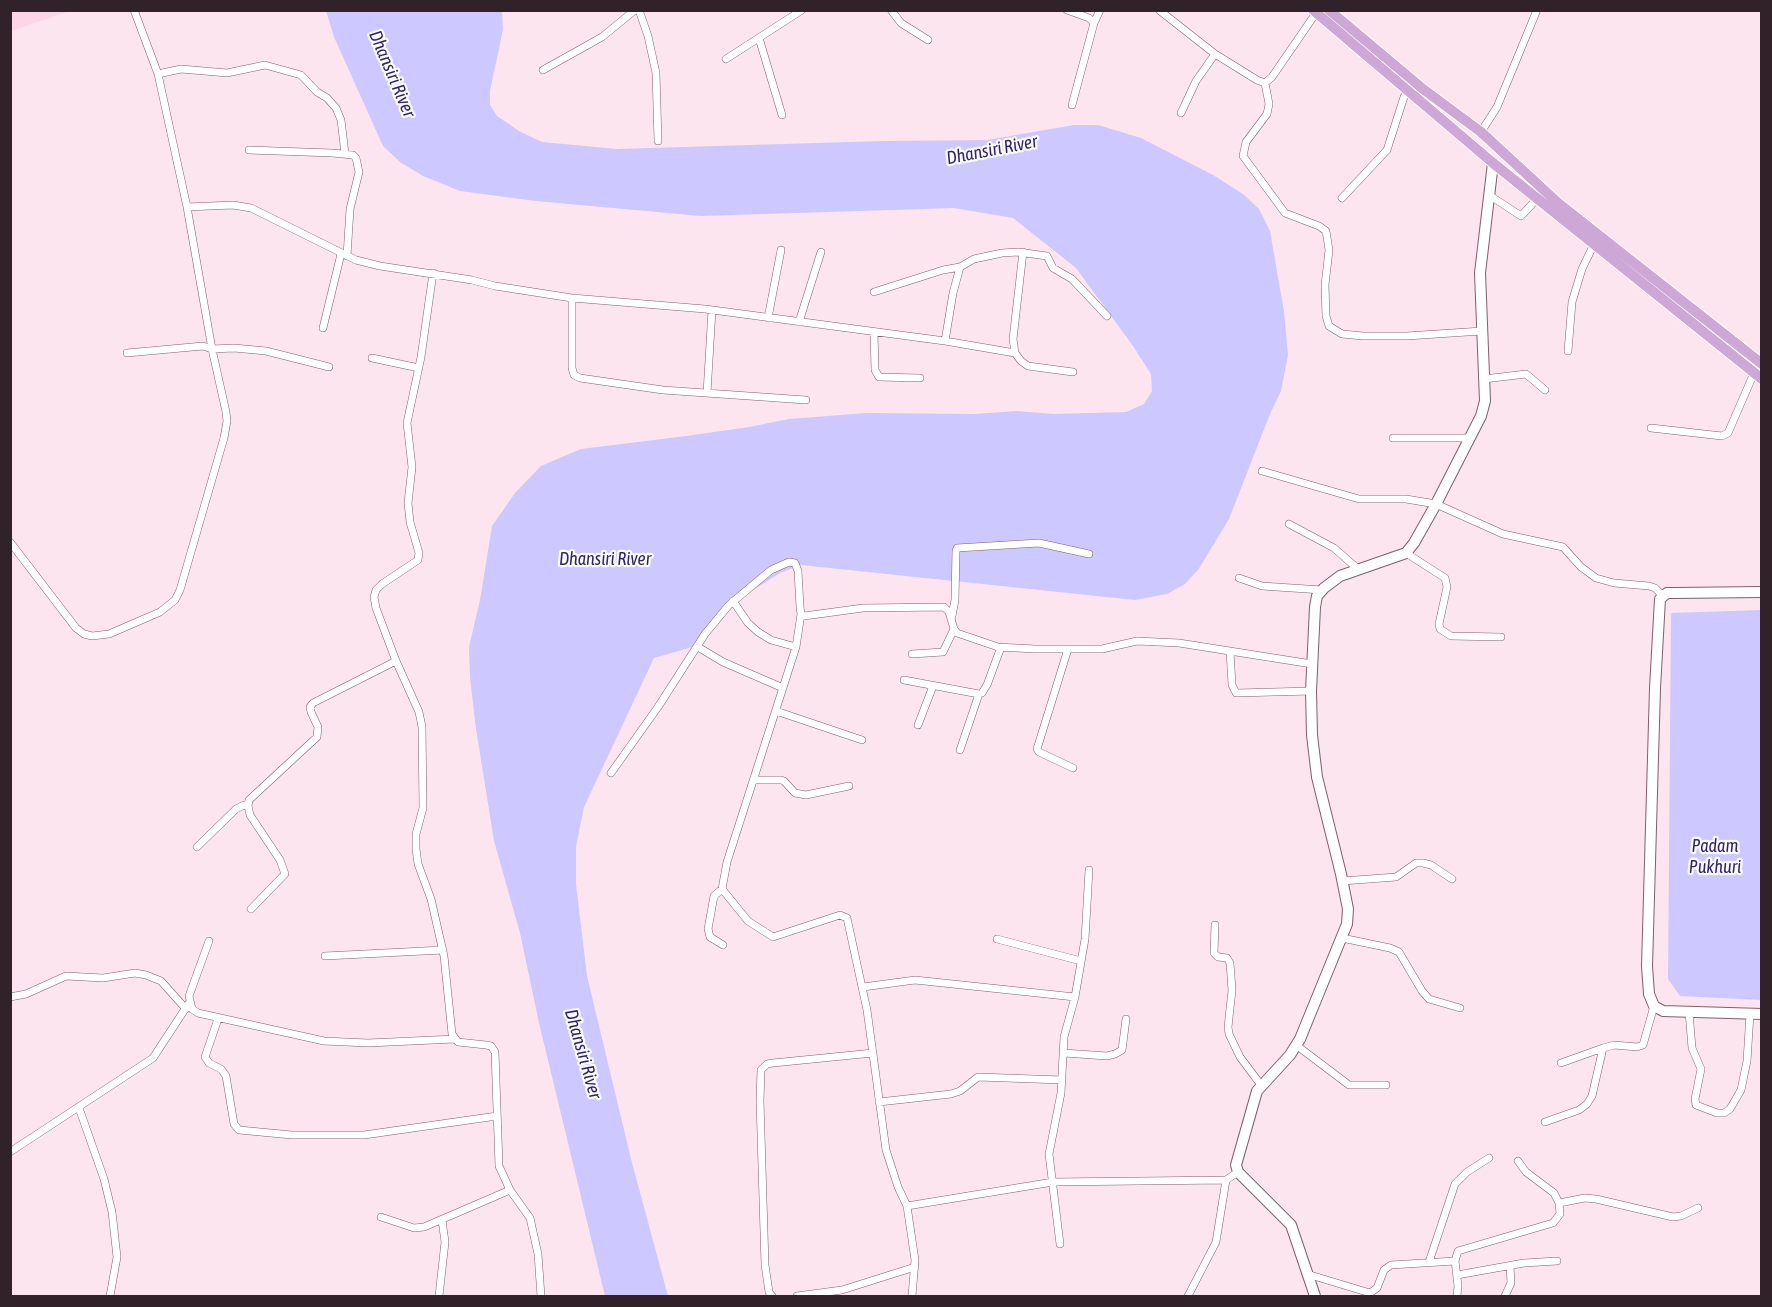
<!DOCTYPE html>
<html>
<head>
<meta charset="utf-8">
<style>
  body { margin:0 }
  #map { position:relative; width:1772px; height:1307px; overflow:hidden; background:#fde5ef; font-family:"Asap Condensed",sans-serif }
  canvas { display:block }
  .frame { position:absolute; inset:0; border:12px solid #312229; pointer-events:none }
</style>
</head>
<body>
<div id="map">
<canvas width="1772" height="1307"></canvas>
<div class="frame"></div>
</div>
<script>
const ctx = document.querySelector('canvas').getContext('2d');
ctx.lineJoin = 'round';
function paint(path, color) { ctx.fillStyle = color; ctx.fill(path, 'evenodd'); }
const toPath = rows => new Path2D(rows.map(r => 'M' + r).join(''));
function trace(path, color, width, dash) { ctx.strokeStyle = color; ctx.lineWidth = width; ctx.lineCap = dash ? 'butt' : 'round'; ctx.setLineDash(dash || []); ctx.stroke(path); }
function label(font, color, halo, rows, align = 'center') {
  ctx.font = font + ' "Asap Condensed",sans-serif'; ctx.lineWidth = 4.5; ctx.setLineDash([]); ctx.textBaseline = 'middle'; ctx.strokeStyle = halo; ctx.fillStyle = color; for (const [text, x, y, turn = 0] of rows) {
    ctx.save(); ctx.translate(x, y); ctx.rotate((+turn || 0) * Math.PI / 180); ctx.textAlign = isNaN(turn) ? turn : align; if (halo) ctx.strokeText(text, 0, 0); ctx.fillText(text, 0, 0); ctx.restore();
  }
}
paint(toPath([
  [11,10,70,10,70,11,11,31]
]), '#fcd6e6');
paint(toPath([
  [326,11,502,11,503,29,490,91,490,105,497,116,519,131,542,142,617,149,882,141,987,140,1074,125,1098,125,1141,138,1213,175,1243,194,1259,209,1270,231,1284,312,1288,355,1281,391,1270,414,1229,519,1198,570,1185,584,1167,594,1135,600,801,565,780,573,747,594,705,633,696,646,654,658,584,807,576,846,576,884,587,976,631,1159,668,1296,605,1296,539,1023,520,933,494,841,476,729,470,678,469,647,480,600,492,526,515,493,541,466,581,449,686,436,749,427,789,419,828,416,866,413,974,414,1017,411,1053,414,1126,412,1144,404,1152,391,1151,374,1133,346,1076,268,1013,218,954,208,701,216,536,201,460,191,423,176,400,162,383,146,334,37],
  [1761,610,1761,1000,1680,996,1668,979,1671,613]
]), '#cdc8ff');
const street = toPath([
  [639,10,648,36,656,73,658,141],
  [891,10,901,23,928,40],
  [1067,10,1089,18,1094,23,1072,105],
  [1159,10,1215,54,1257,80,1265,83,1272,77,1316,13],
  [1094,23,1100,10],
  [759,38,782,115],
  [726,59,802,10],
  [543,70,602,37,635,10],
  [158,74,181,69,227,73,265,65,301,75,317,92,327,98,336,108,341,120,345,154],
  [1265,83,1269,104,1267,114,1246,142,1243,156,1285,213,1319,226,1326,231,1329,250,1325,285,1326,316,1329,326,1342,334,1363,336,1407,336,1482,331],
  [1181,113,1196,81,1215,54],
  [1481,132,1497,107,1537,10],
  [249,150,332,153,353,155,356,158,359,172,350,209,347,256],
  [1489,195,1521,216,1537,199],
  [1342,198,1387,150,1404,97,1408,91],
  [187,207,233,205,251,208,356,260,380,266,472,280,495,286,572,298,705,309,945,341,1015,353],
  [1023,252,1013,339,1015,353,1021,361,1028,366,1073,372],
  [433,273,421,357,407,423,412,467,408,503,410,522,419,553,418,560,382,584,376,590,374,597,376,608,396,661,419,712,422,727,423,808,416,834,416,849,418,864,431,899,444,956,452,1034,458,1042,486,1045,491,1046,495,1052,499,1166,510,1190,530,1218,538,1254,541,1296],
  [874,292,943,270,960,267],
  [572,298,572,368,574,375,580,378,663,390,806,400],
  [768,318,781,250],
  [799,322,821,252],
  [323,328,341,254],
  [874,332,875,370,879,377,920,378],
  [945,341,953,293,960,267,974,259,1002,253,1018,252,1047,256,1053,268,1072,279,1107,316],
  [1568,351,1572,302,1582,269,1594,244],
  [127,353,203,346,212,349,234,348,266,351,329,367],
  [372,358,419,368],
  [1484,379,1526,374,1545,390],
  [707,393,712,310],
  [1651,428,1722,436,1728,433,1754,373],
  [1393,438,1470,438],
  [1262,471,1359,499,1406,499,1436,504,1503,534,1563,547,1581,567,1596,578,1614,583,1649,586,1655,588,1663,596],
  [1289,524,1334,548,1359,570],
  [10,542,76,628,84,634,92,636,109,634,160,612,175,600,180,590,224,438,227,421,226,412,212,349,187,207,158,74,134,10],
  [1406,553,1445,578,1447,587,1439,624,1440,629,1451,636,1501,637],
  [1239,578,1262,586,1322,590],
  [733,601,748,623,758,632,771,640,796,647],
  [801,614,796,647,727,862,722,889,748,921,773,937,840,915,847,918,867,1010,886,1150,898,1187,907,1206,915,1260,912,1296],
  [952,616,955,600,956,551,957,548,1039,543,1089,554],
  [698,647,723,662,783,688],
  [1068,649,1037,749,1039,752,1073,768],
  [1230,651,1232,685,1236,693,1311,691],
  [912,654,943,652,954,629],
  [904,680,979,694,982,693,987,685,1001,647],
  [776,711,862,740],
  [918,725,933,686],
  [960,750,979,694],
  [611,773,658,707,705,634,729,605,771,570,789,562,795,563,798,571,800,607,801,614,804,616,863,608,944,607,949,612,954,629,957,633,998,647,1035,649,1102,649,1137,641,1179,643,1312,664],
  [754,780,781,780,784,781,795,793,806,795,849,786],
  [197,847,236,809,244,805,248,806],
  [1342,881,1396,877,1416,863,1423,863,1431,865,1452,879],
  [722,889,714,896,708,929,710,937,723,945],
  [251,909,285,874,280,860,250,815,248,806,249,800,317,737,318,727,311,712,310,707,313,703,396,661],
  [1215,925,1214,953,1218,957,1227,958,1230,963,1232,990,1228,1027,1229,1034,1240,1057,1261,1085],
  [1342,938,1390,948,1399,952,1422,991,1429,999,1460,1008],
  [997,939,1081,961],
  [209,941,189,996,192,1009,198,1013,324,1041,368,1043,455,1039],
  [325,956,443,950],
  [863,987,915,980,1075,997],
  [10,997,26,994,66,976,103,978,135,973,146,975,161,981,186,1009],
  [1689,1012,1692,1048,1701,1069,1695,1099,1696,1105,1717,1113,1724,1113,1730,1109,1741,1090,1747,1061,1750,1014],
  [218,1019,205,1057,209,1063,221,1069,226,1076,234,1124,239,1130,292,1135,364,1135,497,1116],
  [1296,1045,1349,1085,1386,1085],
  [1064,1053,1107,1056,1115,1054,1122,1050,1126,1019],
  [1561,1063,1603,1048,1614,1045,1637,1047,1643,1045,1654,1006],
  [879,1102,951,1094,960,1091,978,1077,1062,1080],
  [79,1108,104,1179,112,1212,117,1257,110,1296],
  [1545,1122,1579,1110,1587,1104,1592,1096,1603,1048],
  [10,1152,153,1058,189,1003],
  [1559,1203,1585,1198,1596,1199,1673,1217,1681,1216,1698,1208],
  [907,1206,1053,1182,1226,1180],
  [381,1217,414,1228,424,1227,510,1190],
  [1060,1244,1049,1154,1061,1093,1064,1037,1075,997,1085,939,1089,870],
  [1429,1262,1455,1184,1467,1172,1489,1158],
  [1307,1274,1370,1293,1377,1288,1384,1270,1391,1265,1455,1261],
  [1457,1275,1524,1263,1557,1261],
  [439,1296,445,1242,442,1220],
  [772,1296,769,1292,765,1265,760,1101,761,1070,767,1064,773,1063,873,1053],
  [797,1296,842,1290,915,1267],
  [1188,1296,1216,1242,1226,1180,1238,1172],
  [1457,1296,1458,1286,1455,1261,1458,1251,1546,1225,1553,1223,1560,1214,1559,1203,1554,1193,1526,1172,1518,1161],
  [1505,1296,1511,1283,1510,1266]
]);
const secondary = toPath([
  [1762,592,1674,593,1667,593,1660,599,1655,688,1647,966,1649,994,1654,1006,1663,1011,1762,1014],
  [1315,1296,1291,1225,1238,1172,1236,1165,1257,1091,1290,1055,1300,1039,1347,924,1348,909,1341,874,1317,777,1312,735,1311,691,1315,607,1317,596,1324,588,1340,576,1406,553,1414,543,1436,504,1481,416,1485,401,1480,273,1493,163]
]);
const primary = toPath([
  [1313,10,1493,163,1762,379],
  [1329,10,1423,89,1481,132,1558,203,1762,364]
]);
trace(street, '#805e6d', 8);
trace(secondary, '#805e6d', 12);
trace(primary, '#fff', 12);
trace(street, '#fff', 7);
trace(secondary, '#fff', 10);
trace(primary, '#cda7d5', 10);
label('italic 18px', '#322463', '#fafafa', [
  ["Dhansiri River",392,74,67],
  ["Dhansiri River",992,150,-11],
  ["Dhansiri River",605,559],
  ["Padam",1715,846],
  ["Pukhuri",1715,867],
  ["Dhansiri River",583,1054,74]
]);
</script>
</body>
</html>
